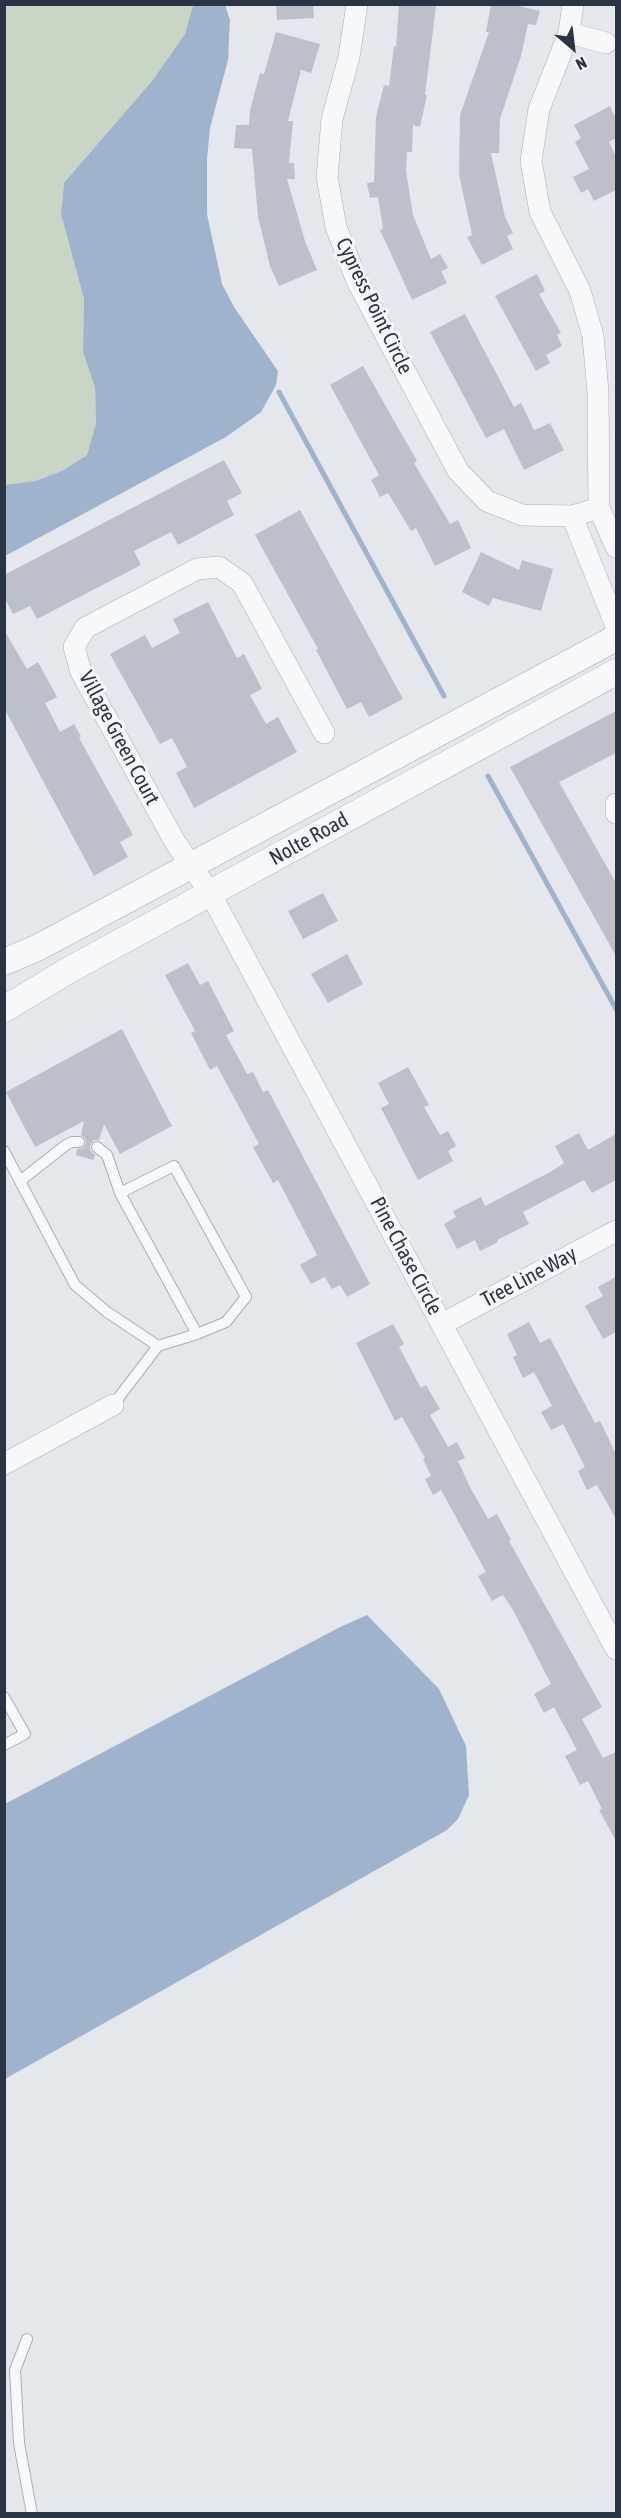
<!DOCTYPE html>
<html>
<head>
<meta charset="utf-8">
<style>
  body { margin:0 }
  #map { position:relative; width:621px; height:2518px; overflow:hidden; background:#e4e7ec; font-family:"Asap Condensed",sans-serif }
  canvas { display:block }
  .frame { position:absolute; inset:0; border:6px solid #2b3445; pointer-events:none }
  .north { position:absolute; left:543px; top:18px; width:60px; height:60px; -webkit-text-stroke:4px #f4f6f9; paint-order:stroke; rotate:152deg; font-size:16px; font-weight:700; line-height:24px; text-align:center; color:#2b3445 }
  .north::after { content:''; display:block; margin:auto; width:21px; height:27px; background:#2b3445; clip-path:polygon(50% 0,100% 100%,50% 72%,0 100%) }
</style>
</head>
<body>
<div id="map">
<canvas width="621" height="2518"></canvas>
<div class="frame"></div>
<div class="north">N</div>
</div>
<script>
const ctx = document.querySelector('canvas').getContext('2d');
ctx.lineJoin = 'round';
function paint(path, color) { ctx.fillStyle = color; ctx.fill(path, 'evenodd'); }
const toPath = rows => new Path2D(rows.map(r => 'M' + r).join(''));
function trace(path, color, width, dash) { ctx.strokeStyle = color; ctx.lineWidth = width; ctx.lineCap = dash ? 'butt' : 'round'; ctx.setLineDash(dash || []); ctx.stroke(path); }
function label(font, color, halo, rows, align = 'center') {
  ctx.font = font + ' "Asap Condensed",sans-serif'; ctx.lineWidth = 6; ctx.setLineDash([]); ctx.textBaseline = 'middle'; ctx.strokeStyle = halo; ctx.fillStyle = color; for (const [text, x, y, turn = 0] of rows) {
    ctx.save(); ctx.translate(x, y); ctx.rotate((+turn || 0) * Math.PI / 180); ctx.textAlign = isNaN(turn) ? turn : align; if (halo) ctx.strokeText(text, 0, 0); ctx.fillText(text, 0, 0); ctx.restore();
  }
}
paint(toPath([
  [4,5,193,5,185,34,152,81,64,184,61,214,84,299,83,352,95,388,96,423,87,455,64,470,35,481,5,485]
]), '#c9d6c5');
paint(toPath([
  [193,5,225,5,230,20,228,60,210,128,207,159,207,214,222,284,234,307,278,371,276,385,261,412,226,437,5,556,5,485,35,481,64,470,87,455,96,423,95,388,83,352,84,299,61,214,64,183,152,81,185,34],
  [367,1615,439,1689,466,1746,469,1795,458,1819,447,1830,5,2079,5,1804,340,1627]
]), '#9fb4cc');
trace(toPath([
  [279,392,444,696],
  [488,776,616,1009]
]), '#9fb4cc', 5);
paint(toPath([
  [276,4,313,4,314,18,277,20],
  [399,4,436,6,425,95,427,95,420,127,413,125,412,152,407,152,406,171,413,215,431,259,440,254,448,268,441,271,447,283,412,300,380,230,383,229,378,197,370,198,367,183,374,182,376,117,384,85,389,86,394,46,396,47],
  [491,4,510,4,540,11,536,25,528,24,521,56,500,119,499,153,491,153,505,217,513,233,507,236,513,249,482,265,467,237,472,235,459,174,460,115,489,32,486,32],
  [276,32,320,44,311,73,301,70,288,121,293,121,289,163,294,163,295,179,287,179,305,241,317,270,279,286,270,266,258,217,252,149,234,148,236,125,249,125,250,110,260,73,264,74],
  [610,106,616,119,616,138,609,142,616,157,616,190,594,201,588,189,581,193,573,177,589,169,575,142,581,138,574,125],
  [537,274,545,291,539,294,561,333,557,335,562,346,546,355,550,363,536,371,495,296],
  [465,314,514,407,521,403,534,430,550,423,564,450,524,470,504,429,486,438,430,332],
  [363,366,417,461,414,463,450,524,458,520,471,548,435,566,416,528,411,531,388,493,380,497,371,480,379,475,330,385],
  [224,460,242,493,227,501,234,515,178,545,171,532,134,551,141,565,37,619,30,606,13,614,4,597,4,575],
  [300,510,403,699,369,717,361,702,347,709,316,650,318,649,255,535],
  [481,552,519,570,522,560,553,569,541,611,493,598,489,606,462,592],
  [208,602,237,658,244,654,262,689,250,695,266,724,278,717,297,752,194,808,176,773,187,767,172,738,160,744,110,654,145,635,152,648,180,633,173,619],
  [4,630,27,669,38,662,57,697,45,703,60,732,74,724,81,736,79,738,133,835,120,842,128,857,94,876,4,708],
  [616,711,616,753,559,782,616,883,616,956,510,767],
  [323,893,338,921,303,939,288,911],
  [347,954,363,984,328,1003,311,974],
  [188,963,200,985,208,981,234,1031,226,1035,247,1074,253,1072,263,1092,268,1090,370,1284,347,1297,340,1285,332,1289,325,1277,311,1284,300,1265,317,1255,278,1180,273,1183,253,1147,259,1144,217,1066,210,1070,191,1033,195,1031,165,975],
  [122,1029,172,1126,120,1154,104,1124,99,1140,94,1140,90,1145,90,1150,95,1155,93,1160,76,1155,77,1149,83,1148,86,1143,85,1138,81,1135,84,1121,35,1147,6,1092],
  [408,1067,429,1105,424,1107,440,1135,448,1131,456,1146,448,1151,453,1161,418,1180,381,1108,389,1104,378,1083],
  [579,1133,588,1150,616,1134,616,1180,592,1193,584,1180,523,1212,529,1224,497,1240,498,1242,480,1251,475,1240,457,1249,444,1224,456,1217,453,1211,481,1197,485,1206,552,1171,564,1163,555,1146],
  [616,1277,616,1332,603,1339,585,1306,603,1296,598,1287],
  [529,1322,540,1343,550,1338,595,1423,600,1421,616,1454,616,1519,597,1485,587,1490,578,1471,585,1467,563,1424,551,1430,541,1412,552,1406,534,1372,523,1378,513,1357,517,1355,507,1334],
  [393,1324,404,1344,399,1347,421,1388,426,1385,440,1409,430,1415,448,1447,457,1442,465,1458,458,1461,470,1487,488,1519,497,1514,511,1540,509,1541,602,1707,582,1719,603,1758,616,1752,616,1841,599,1810,602,1809,588,1781,580,1785,565,1756,577,1750,554,1707,544,1713,534,1694,551,1684,513,1610,503,1595,492,1601,478,1576,486,1572,441,1490,433,1495,425,1479,431,1476,423,1459,425,1458,402,1417,395,1421,356,1343]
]), '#bbc0ca');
const service = toPath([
  [97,1147,107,1155,120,1193],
  [4,1151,75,1285,107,1312,158,1346],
  [20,1181,66,1145,72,1142,79,1142],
  [113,1405,158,1346,197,1334,226,1322,246,1297,174,1166,120,1193,197,1334],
  [4,1697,25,1734,4,1745],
  [27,2339,15,2370,19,2443,32,2514]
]);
const minor = toPath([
  [357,4,349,57,332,119,327,177,336,227,357,281,458,471,487,501,522,515,572,516,599,508],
  [573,4,569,33,539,109,531,161,540,212,580,291,593,336,598,392,599,508,616,547],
  [569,33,606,43],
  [572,516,616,626],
  [324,733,242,583,219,567,197,569,85,628,74,647,81,672,175,842,210,893,616,1649],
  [616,804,616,813],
  [442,1324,616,1231],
  [4,1464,113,1405]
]);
const tertiary = toPath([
  [4,962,39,947,616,638],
  [4,1009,69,970,616,672]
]);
trace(service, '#a9aeb7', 12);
trace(minor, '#a9aeb7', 22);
trace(tertiary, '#a9aeb7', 27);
trace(service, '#f7f8fa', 10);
trace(minor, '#f7f8fa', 21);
trace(tertiary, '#f7f8fa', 26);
label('21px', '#2b3445', '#f4f6f9', [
  ["Cypress Point Circle",374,306,64],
  ["Village Green Court",119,738,62],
  ["Nolte Road",309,839,-29],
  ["Pine Chase Circle",406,1256,62],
  ["Tree Line Way",529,1277,-28]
]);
</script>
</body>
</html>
